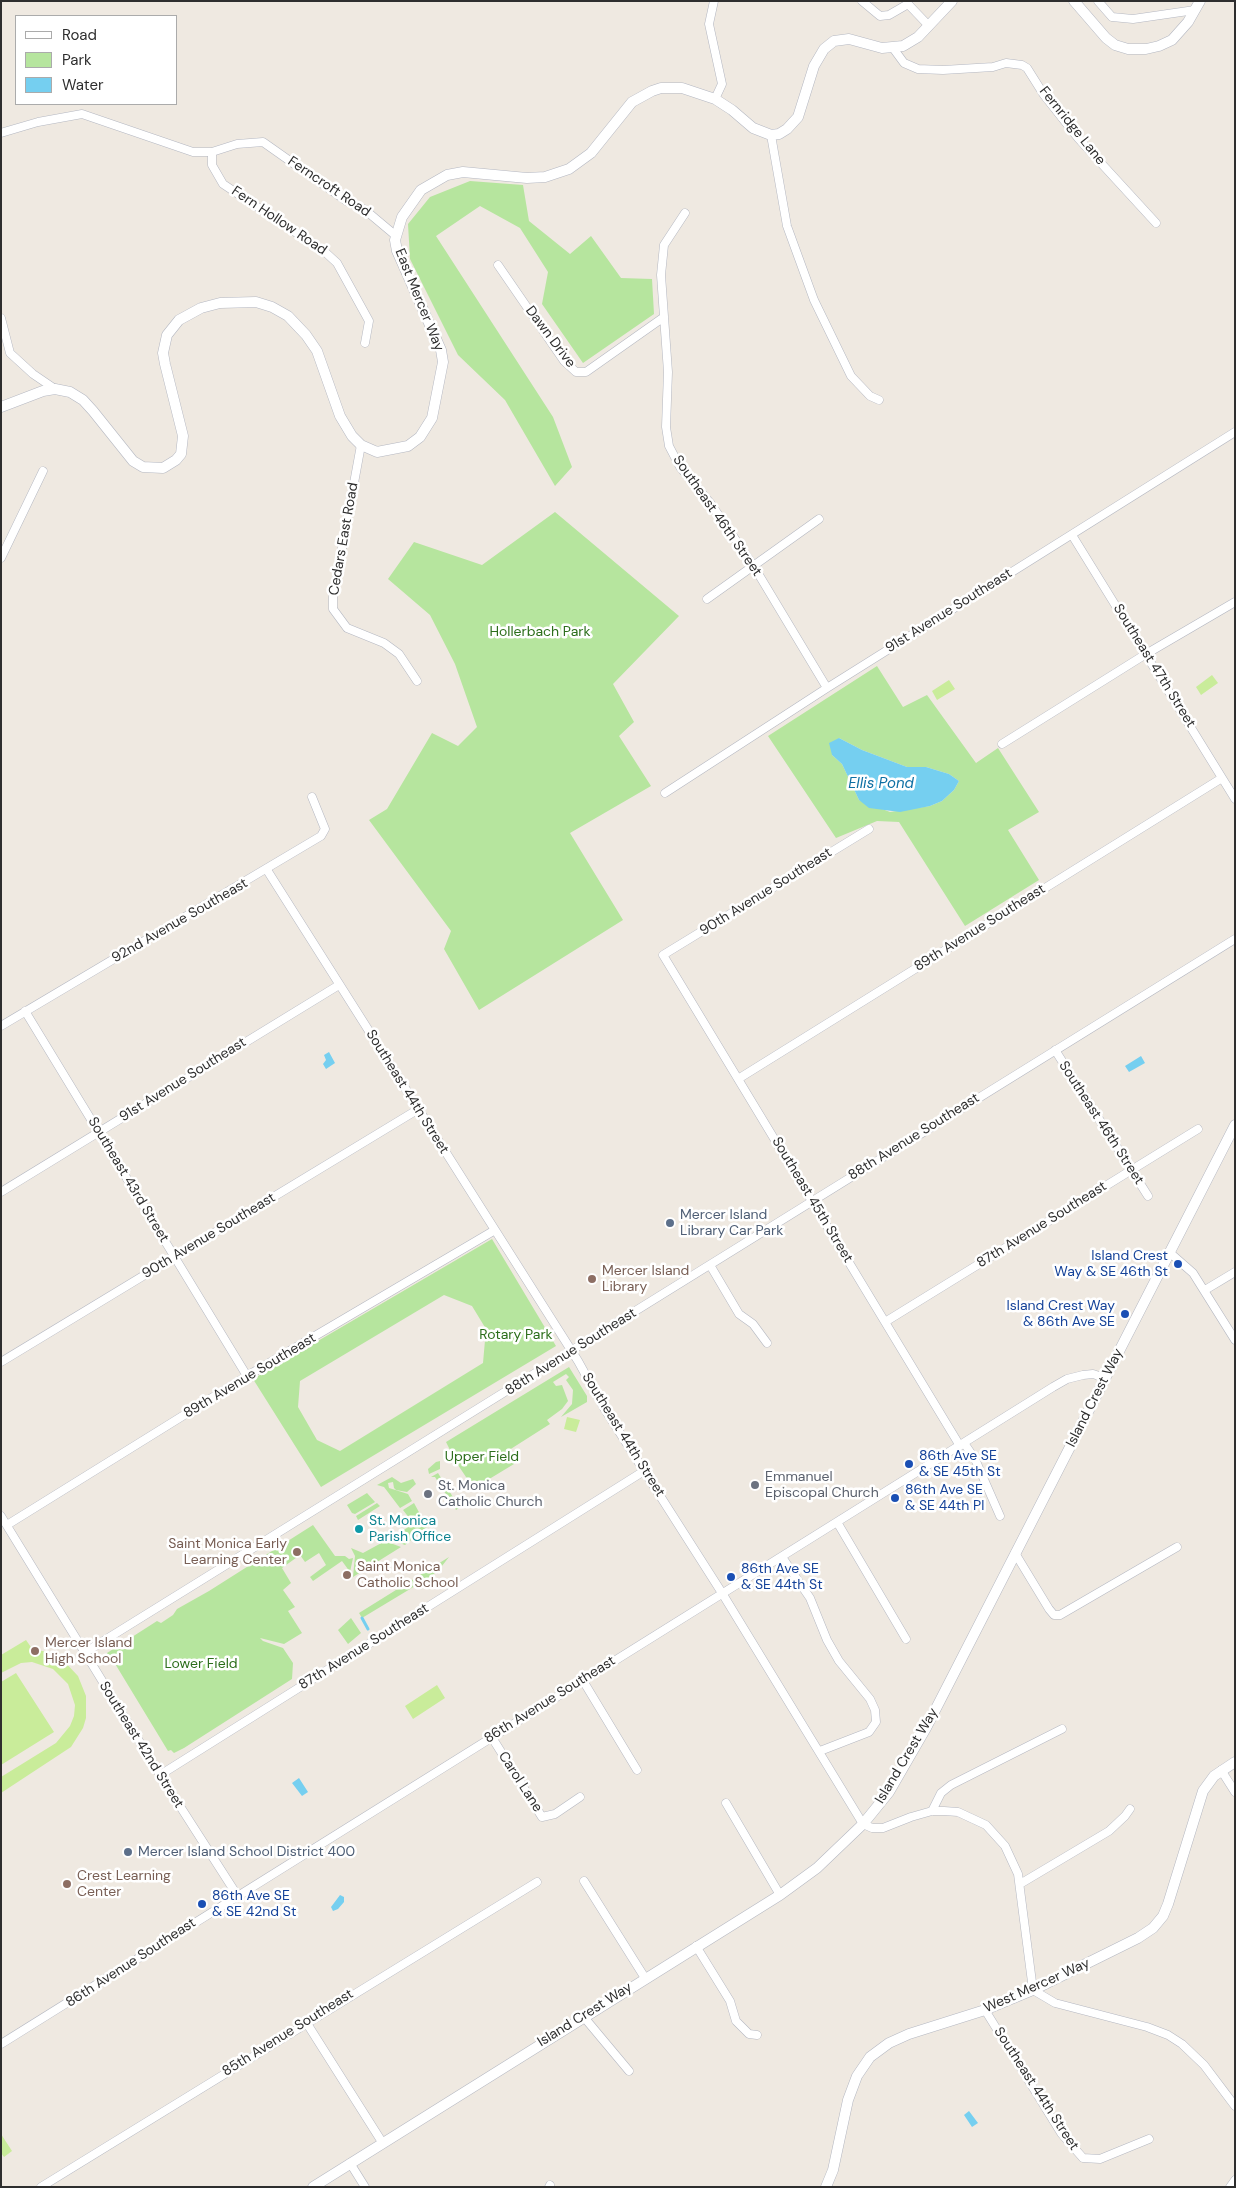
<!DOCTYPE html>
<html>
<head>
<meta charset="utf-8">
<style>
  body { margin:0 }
  #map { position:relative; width:1236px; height:2188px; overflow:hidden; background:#efe9e1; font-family:"DM Sans",sans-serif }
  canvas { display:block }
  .frame { position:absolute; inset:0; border:2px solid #2e2e2e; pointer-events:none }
  .legend { position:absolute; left:15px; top:15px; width:162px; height:90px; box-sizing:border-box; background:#fff; border:1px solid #ababab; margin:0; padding:6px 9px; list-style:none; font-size:15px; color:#2e2e2e }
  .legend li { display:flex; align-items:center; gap:10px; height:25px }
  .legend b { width:25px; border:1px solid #ababab }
</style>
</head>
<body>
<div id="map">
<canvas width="1236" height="2188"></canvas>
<div class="frame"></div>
<ul class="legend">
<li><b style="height:6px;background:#fff"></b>Road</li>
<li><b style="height:14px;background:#b6e59e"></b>Park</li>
<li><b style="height:14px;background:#75cff0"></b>Water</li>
</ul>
</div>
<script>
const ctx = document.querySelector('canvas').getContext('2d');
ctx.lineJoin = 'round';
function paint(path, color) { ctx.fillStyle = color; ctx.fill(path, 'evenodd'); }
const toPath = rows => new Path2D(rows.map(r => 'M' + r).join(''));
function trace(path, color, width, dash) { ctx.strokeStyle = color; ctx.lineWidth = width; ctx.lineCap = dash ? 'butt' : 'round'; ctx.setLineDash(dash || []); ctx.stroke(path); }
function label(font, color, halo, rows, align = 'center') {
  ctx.font = font + ' "DM Sans",sans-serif'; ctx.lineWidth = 5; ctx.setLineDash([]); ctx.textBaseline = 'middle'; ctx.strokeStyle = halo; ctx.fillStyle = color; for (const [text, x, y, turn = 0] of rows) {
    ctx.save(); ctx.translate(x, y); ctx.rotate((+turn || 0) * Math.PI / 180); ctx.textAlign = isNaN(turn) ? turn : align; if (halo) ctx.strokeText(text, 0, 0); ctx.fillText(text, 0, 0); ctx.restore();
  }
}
paint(toPath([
  [470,181,523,185,529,221,570,254,591,236,621,278,652,279,654,314,583,363,542,304,548,272,520,228,480,206,436,236,553,417,572,467,555,486,505,400,458,355,410,259,408,224,430,197],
  [555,512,679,616,613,684,634,722,619,736,651,786,570,833,623,920,479,1010,444,949,451,931,369,820,387,809,432,733,458,746,477,727,455,664,430,615,388,579,414,542,482,565],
  [877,666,903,707,927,695,976,763,998,748,1039,812,1008,830,1039,880,965,926,899,822,877,821,836,838,768,736],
  [839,738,862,750,907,767,926,767,949,774,959,781,954,790,942,801,930,806,890,812,859,800,842,764,832,755],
  [492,1239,556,1346,321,1487,253,1379],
  [444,1295,472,1306,486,1329,483,1363,340,1451,317,1440,298,1407,300,1381],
  [569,1367,587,1396,587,1402,561,1417,572,1404,573,1390,566,1380,569,1377,566,1374,553,1382,556,1386,562,1385,568,1401,562,1409,547,1420,550,1424,506,1452,514,1464,481,1484,468,1480,456,1462,446,1442],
  [440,1461,440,1469,429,1474,428,1469,436,1462],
  [438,1473,456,1502,465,1504,456,1510,435,1477,431,1477],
  [392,1477,401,1483,413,1479,416,1484,407,1492,396,1490,394,1488,393,1482,388,1483,389,1488,408,1494,412,1501,400,1508,384,1487,377,1485],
  [367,1493,375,1502,355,1514,352,1513,347,1505],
  [377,1503,380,1506,358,1520,356,1516],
  [414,1503,427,1527,405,1545,394,1541,390,1538,412,1525,410,1519,403,1510],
  [313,1525,335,1556,345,1556,349,1559,353,1558,350,1572,342,1561,313,1581,310,1577,326,1565,319,1553,305,1562,300,1555,282,1568,291,1583,283,1590,295,1607,288,1611,302,1633,284,1644,260,1638,263,1641,283,1648,293,1663,292,1679,184,1748,174,1753,171,1750,168,1751,114,1662,107,1660,107,1653,157,1621,161,1623,173,1615,177,1609,209,1591],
  [385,1541,401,1547,353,1577,355,1556,351,1548,363,1553],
  [449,1557,438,1571,425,1580,362,1618,359,1613],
  [351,1618,361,1633,348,1644,338,1630]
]), '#b6e59e');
paint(toPath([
  [1212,675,1218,683,1201,695,1196,687],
  [949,680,955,689,937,700,932,691],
  [567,1417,580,1420,576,1432,564,1429],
  [26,1640,33,1650,43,1651,63,1660,78,1676,86,1696,86,1718,83,1728,71,1747,1,1793,1,1777,56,1743,70,1726,74,1716,75,1705,68,1684,53,1669,32,1662,21,1663,1,1673,1,1655],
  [16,1673,54,1732,1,1765,1,1682],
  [437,1685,445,1698,413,1719,405,1706],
  [1,2134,12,2151,4,2157,1,2153]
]), '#c9ec9a');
paint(toPath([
  [839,738,862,750,907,767,926,767,949,774,959,781,954,790,942,801,930,806,900,812,869,808,859,800,842,764,832,755,829,743],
  [329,1052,335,1063,326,1069,323,1064,326,1060,324,1055],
  [1141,1056,1145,1063,1129,1072,1125,1066],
  [299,1778,308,1792,302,1796,292,1783],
  [340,1895,344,1897,344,1902,338,1909,333,1911,331,1907],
  [969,2111,978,2123,972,2127,964,2115]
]), '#75cff0');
trace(toPath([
  [362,1618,368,1629]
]), '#75cff0', 3);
const street = toPath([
  [714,1,709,24,722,84,715,99],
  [862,1,880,16,889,15,908,4,929,26],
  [1098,1,1112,17,1133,19,1195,10],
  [893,48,904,63,918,69,943,70,993,67,1006,63,1022,65,1027,68,1044,95,1078,138,1156,223],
  [1,133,38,122,82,114,193,152,212,152,237,144,263,142,348,202,364,209,395,235],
  [771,135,787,226,814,300,851,376,870,396,879,400],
  [212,152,212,165,223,184,325,252,337,263,369,321,365,343],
  [685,213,664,245,661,275,668,372,666,427,669,446,680,467,711,504,753,565,827,688],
  [498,265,564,361,576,372,586,372,664,317],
  [1,318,10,353,33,374,55,389],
  [361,445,333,597,333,609,347,628,384,643,399,654,417,681],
  [1072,535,1235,799],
  [1,558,43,471],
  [707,599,819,519],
  [1002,744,1146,654,1235,602],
  [665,793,827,688,1235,432],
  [869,829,663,955,960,1446],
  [267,870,578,1361,604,1408,722,1593,863,1824,872,1828,883,1828,911,1817,932,1811,944,1811,958,1812,986,1825,1005,1846,1018,1874,1033,1990,1055,2003,1147,2027,1168,2035,1182,2044,1204,2065,1235,2106],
  [25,1011,247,1376],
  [1,1026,321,836,325,829,312,797],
  [1055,1050,1148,1196],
  [738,1079,1222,778],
  [1,1192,339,985],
  [1169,1252,1193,1273,1235,1340],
  [710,1265,739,1314,753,1324,767,1343],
  [1205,1290,1235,1272],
  [885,1322,1198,1129],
  [1,1362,417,1110],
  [964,1443,975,1459,1000,1516],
  [1,1516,160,1775,237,1895],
  [837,1522,906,1639],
  [7,1525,247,1376,495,1230],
  [1015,1553,1049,1609,1054,1615,1060,1615,1177,1547],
  [782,1557,810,1598,827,1640,839,1661,870,1699,875,1710,876,1722,869,1732,820,1751],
  [84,1653,1235,939],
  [582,1679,637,1770],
  [491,1736,542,1817,555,1814,580,1797],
  [1221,1770,1235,1792],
  [160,1775,644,1471],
  [726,1803,780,1895],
  [932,1811,941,1793,951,1785,1062,1729],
  [584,1881,645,1978],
  [1020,1884,1109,1831,1125,1816,1130,1809],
  [696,1946,730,2001,736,2021,749,2034,757,2035],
  [985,2010,1061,2133,1083,2158,1100,2159,1149,2139],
  [583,2016,629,2071],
  [306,2022,382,2142],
  [1,2044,1053,1387,1067,1379,1083,1375,1093,1374,1105,1378],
  [350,2163,365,2187],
  [41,2187,537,1882],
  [549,2187,550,2185],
  [1230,2187,1235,2180]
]);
const secondary = toPath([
  [1074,1,1106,38,1115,45,1128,49,1146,49,1159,46,1172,40,1188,22,1200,1],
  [1,407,43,391,55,389,70,392,83,400,93,411,133,461,143,467,163,468,176,460,181,454,183,436,165,364,163,353,167,335,179,320,201,308,220,303,256,302,272,307,288,316,306,335,317,351,340,416,352,436,361,445,377,452,408,446,420,437,432,418,443,362,441,350,397,251,395,240,402,217,421,190,447,175,463,172,527,178,545,177,569,169,591,153,632,102,652,91,661,88,682,88,715,99,732,110,753,128,771,135,779,134,787,129,798,117,814,66,824,49,834,41,849,39,882,48,903,46,918,37,952,1],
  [313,2187,780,1895,817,1868,863,1824,889,1792,926,1728,1235,1125],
  [826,2187,833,2170,848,2100,857,2076,870,2057,889,2043,909,2034,985,2010,1033,1990,1138,1938,1153,1928,1163,1916,1168,1904,1203,1791,1214,1776,1235,1762]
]);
trace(street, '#b4b7c1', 9);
trace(secondary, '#b4b7c1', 11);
trace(street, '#fff', 8);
trace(secondary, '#fff', 10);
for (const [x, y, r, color] of [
  [670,1223,5,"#5c6f8a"],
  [1178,1264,5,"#1a4fb4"],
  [592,1279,5,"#8d6e63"],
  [1125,1314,5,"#1a4fb4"],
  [909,1464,5,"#1a4fb4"],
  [755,1485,5,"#6b7280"],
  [428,1494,5,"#6b7280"],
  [895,1498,5,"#1a4fb4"],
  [359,1529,5,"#0f9aa8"],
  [297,1552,5,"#8d6e63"],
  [347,1575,5,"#8d6e63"],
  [731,1577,5,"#1a4fb4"],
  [35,1651,5,"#8d6e63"],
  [128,1852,5,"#5c6f8a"],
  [67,1884,5,"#8d6e63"],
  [202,1904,5,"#1a4fb4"]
]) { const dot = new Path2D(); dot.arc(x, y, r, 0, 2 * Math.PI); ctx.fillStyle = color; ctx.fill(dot); trace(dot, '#fff', 2); }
label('14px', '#2e2e2e', '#fff', [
  ["Fernridge Lane",1072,126,51],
  ["Ferncroft Road",329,187,34],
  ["Fern Hollow Road",279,221,34],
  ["East Mercer Way",419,300,68],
  ["Dawn Drive",550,337,53],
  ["Southeast 46th Street",717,516,55],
  ["Cedars East Road",344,539,-80],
  ["91st Avenue Southeast",949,611,-32],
  ["Southeast 47th Street",1154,666,58],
  ["90th Avenue Southeast",766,892,-32],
  ["92nd Avenue Southeast",180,921,-30],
  ["89th Avenue Southeast",980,928,-32],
  ["91st Avenue Southeast",183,1080,-32],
  ["Southeast 44th Street",407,1092,58],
  ["Southeast 46th Street",1101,1123,57],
  ["88th Avenue Southeast",914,1137,-32],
  ["Southeast 43rd Street",128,1180,59],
  ["Southeast 45th Street",812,1200,59],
  ["87th Avenue Southeast",1042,1225,-32],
  ["90th Avenue Southeast",209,1236,-31],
  ["88th Avenue Southeast",571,1352,-32],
  ["89th Avenue Southeast",250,1376,-31],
  ["Island Crest Way",1095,1398,-63],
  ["Southeast 44th Street",623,1435,58],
  ["87th Avenue Southeast",364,1647,-32],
  ["86th Avenue Southeast",550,1700,-32],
  ["Southeast 42nd Street",141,1745,58],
  ["Island Crest Way",907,1756,-59],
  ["Carol Lane",520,1782,57],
  ["86th Avenue Southeast",131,1963,-33],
  ["West Mercer Way",1037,1986,-24],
  ["Island Crest Way",585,2015,-32],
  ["85th Avenue Southeast",288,2033,-32],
  ["Southeast 44th Street",1036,2089,57]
]);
label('14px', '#2c6e1b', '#fff', [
  ["Hollerbach Park",540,632],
  ["Rotary Park",516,1335],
  ["Upper Field",482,1457],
  ["Lower Field",201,1664]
]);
label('14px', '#4e5e75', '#fff', [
  ["Mercer Island",680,1215],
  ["Library Car Park",680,1231],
  ["Mercer Island School District 400",138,1852]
], 'left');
label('14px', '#164399', '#fff', [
  ["Island Crest",1168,1256,"right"],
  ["Way & SE 46th St",1168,1272,"right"],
  ["Island Crest Way",1115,1306,"right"],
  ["& 86th Ave SE",1115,1322,"right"],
  ["86th Ave SE",919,1456],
  ["& SE 45th St",919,1472],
  ["86th Ave SE",905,1490],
  ["& SE 44th Pl",905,1506],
  ["86th Ave SE",741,1569],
  ["& SE 44th St",741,1585],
  ["86th Ave SE",212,1896],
  ["& SE 42nd St",212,1912]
], 'left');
label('14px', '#785e54', '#fff', [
  ["Mercer Island",602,1271],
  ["Library",602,1287],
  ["Saint Monica Early",287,1544,"right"],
  ["Learning Center",287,1560,"right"],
  ["Saint Monica",357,1567],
  ["Catholic School",357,1583],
  ["Mercer Island",45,1643],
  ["High School",45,1659],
  ["Crest Learning",77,1876],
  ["Center",77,1892]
], 'left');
label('14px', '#5b616d', '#fff', [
  ["Emmanuel",765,1477],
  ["Episcopal Church",765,1493],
  ["St. Monica",438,1486],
  ["Catholic Church",438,1502]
], 'left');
label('14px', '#0d838f', '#fff', [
  ["St. Monica",369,1521],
  ["Parish Office",369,1537]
], 'left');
label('italic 15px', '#0d6fa3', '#fff', [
  ["Ellis Pond",881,784]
]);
</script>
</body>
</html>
